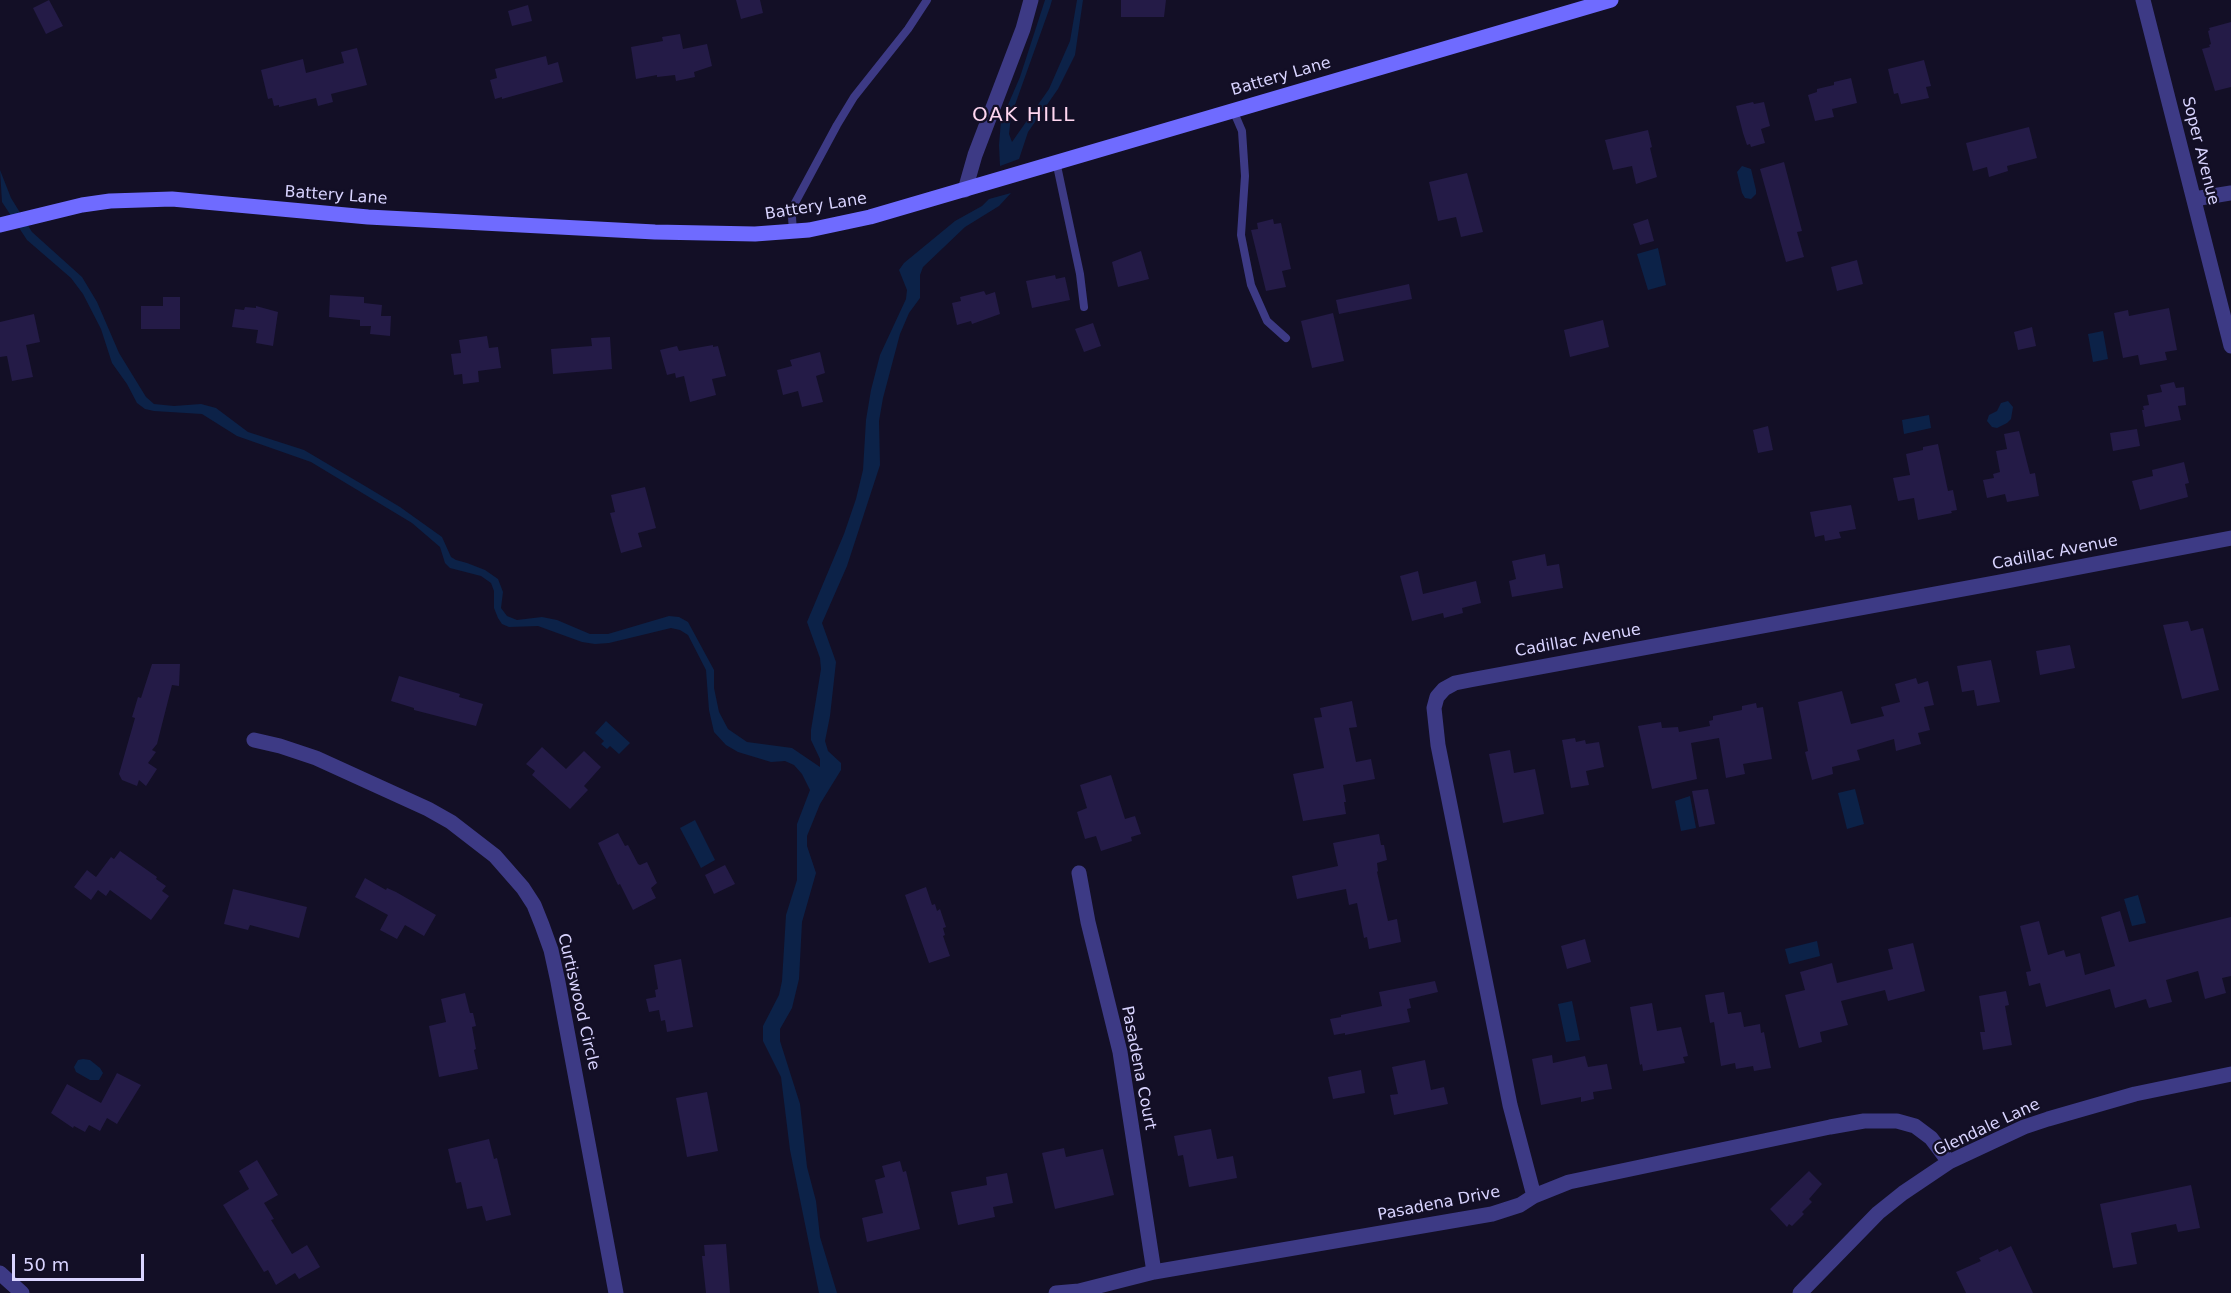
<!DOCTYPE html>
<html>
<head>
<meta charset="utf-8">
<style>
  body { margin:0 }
  #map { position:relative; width:2231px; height:1293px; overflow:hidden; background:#130f26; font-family:"DejaVu Sans",sans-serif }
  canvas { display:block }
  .scale { position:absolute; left:12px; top:1254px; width:132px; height:27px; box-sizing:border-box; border:3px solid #d9d4ff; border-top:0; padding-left:8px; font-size:18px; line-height:21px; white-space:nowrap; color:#d9d4ff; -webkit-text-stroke:4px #130f26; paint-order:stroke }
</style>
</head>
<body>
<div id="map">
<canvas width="2231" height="1293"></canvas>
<div class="scale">50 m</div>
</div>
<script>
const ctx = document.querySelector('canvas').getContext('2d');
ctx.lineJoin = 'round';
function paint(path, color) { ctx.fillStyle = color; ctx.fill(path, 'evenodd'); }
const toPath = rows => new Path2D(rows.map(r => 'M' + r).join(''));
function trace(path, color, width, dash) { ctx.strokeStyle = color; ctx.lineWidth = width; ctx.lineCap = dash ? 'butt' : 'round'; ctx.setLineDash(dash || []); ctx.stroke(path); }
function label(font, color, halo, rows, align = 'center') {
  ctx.font = font + ' "DejaVu Sans",sans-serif'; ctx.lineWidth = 4.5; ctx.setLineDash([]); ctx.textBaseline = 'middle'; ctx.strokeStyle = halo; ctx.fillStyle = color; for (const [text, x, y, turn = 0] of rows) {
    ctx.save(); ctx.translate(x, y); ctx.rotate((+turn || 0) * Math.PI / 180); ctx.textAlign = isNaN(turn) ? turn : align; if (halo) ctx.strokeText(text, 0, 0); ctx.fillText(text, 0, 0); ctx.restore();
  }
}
paint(toPath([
  [1045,0,1052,0,1050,7,1011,116,1009,134,1012,142,1049,89,1070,41,1077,0,1083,0,1075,55,1058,89,1028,132,1019,159,1000,166,999,145,1001,121,1020,77],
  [1742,166,1751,169,1756,190,1756,194,1751,199,1745,198,1742,193,1737,172],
  [0,170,11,198,32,232,82,277,97,302,119,353,146,397,154,404,174,406,201,404,216,408,248,432,304,450,365,486,400,507,442,537,451,557,456,560,467,563,485,570,498,579,503,592,501,608,507,616,517,620,542,617,557,620,590,634,608,634,669,616,679,617,688,622,714,670,714,688,719,712,728,729,747,742,792,748,820,767,820,759,811,740,811,730,821,669,820,658,807,622,844,534,856,499,863,470,866,420,871,390,880,355,906,299,907,290,899,270,904,263,955,221,982,206,989,199,1011,193,999,206,965,227,923,267,920,275,920,298,909,313,900,334,883,398,879,421,880,465,847,566,822,623,836,662,830,716,825,741,828,751,841,763,841,770,820,804,807,836,807,846,816,873,802,922,799,979,792,1008,780,1029,780,1041,800,1104,807,1167,816,1201,820,1237,837,1293,819,1293,790,1150,781,1077,763,1041,763,1026,779,995,782,981,786,915,797,880,797,824,810,790,802,774,794,765,785,761,771,762,738,752,726,745,714,732,709,710,706,670,688,635,680,630,671,628,609,643,595,644,582,642,538,626,509,627,502,624,498,618,494,608,494,591,491,583,481,576,450,568,445,563,440,547,412,523,311,462,237,436,202,414,154,411,145,409,137,403,127,384,112,363,101,329,83,294,71,278,27,240,2,202],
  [1658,248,1666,285,1648,290,1637,254],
  [2103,331,2108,359,2093,362,2088,334],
  [2008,401,2013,407,2011,419,2007,423,1997,428,1992,427,1987,421,1989,415,1997,411,2001,403],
  [1929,415,1931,428,1904,434,1902,420],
  [606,721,630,743,619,754,610,746,607,749,601,744,604,741,595,733],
  [1855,789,1864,824,1847,829,1838,793],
  [1690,796,1696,828,1681,831,1675,801],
  [695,820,715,860,701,868,680,828],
  [2138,895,2146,923,2132,926,2124,899],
  [1817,941,1820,956,1789,964,1785,949],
  [1572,1001,1580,1040,1566,1042,1558,1004],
  [83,1059,90,1060,100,1068,103,1073,99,1080,90,1080,76,1072,74,1067,78,1060]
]), '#0c2248');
paint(toPath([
  [49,0,63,26,46,34,33,8],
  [736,0,760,0,763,13,741,19],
  [1121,0,1166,0,1164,17,1121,17],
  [528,5,532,21,512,26,508,11],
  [2231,22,2231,87,2215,91,2202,49,2210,47,2209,45,2211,44,2208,31,2210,30,2209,28],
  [680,34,683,49,707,44,712,66,694,72,695,77,676,81,675,75,657,77,657,75,636,79,631,47,663,41,662,37],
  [357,48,367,85,331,94,333,102,318,106,316,98,279,107,279,105,274,106,272,98,268,99,261,70,303,59,306,73,344,63,341,52],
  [546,56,548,65,558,62,563,82,502,99,502,97,495,99,490,80,497,78,495,69],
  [1924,60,1931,86,1926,87,1929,98,1901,104,1898,93,1894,94,1888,69],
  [1851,78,1857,103,1832,109,1834,117,1815,121,1808,95,1817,92,1817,89,1834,85,1834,82],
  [1753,102,1754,104,1764,102,1770,126,1761,129,1765,143,1751,147,1750,144,1747,145,1743,133,1736,106],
  [2029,127,2037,158,2007,166,2008,171,1989,177,1987,167,1973,171,1966,143],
  [1648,130,1652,147,1650,148,1657,177,1636,184,1632,166,1613,170,1605,140],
  [1784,162,1802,231,1797,232,1804,257,1786,262,1760,169],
  [1467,173,1483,232,1461,237,1456,217,1438,221,1429,182],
  [1273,219,1274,224,1281,223,1291,269,1282,271,1286,287,1266,291,1251,230,1258,229,1257,223],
  [1648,219,1654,241,1640,245,1633,224],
  [1141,251,1149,279,1118,287,1112,262],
  [1857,260,1863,284,1837,291,1831,267],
  [1055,275,1056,279,1065,277,1070,300,1032,308,1026,281],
  [1409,284,1412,299,1339,314,1336,300],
  [984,291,986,295,995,292,1000,314,972,324,971,321,957,325,952,303,961,301,960,297],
  [330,295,364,297,364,303,382,305,381,316,391,316,390,336,370,334,371,326,360,326,360,320,329,317],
  [163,297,180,297,180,329,141,329,141,306,163,306],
  [256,306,278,312,273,346,256,343,258,330,232,327,235,309,244,310,245,307,256,308],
  [2169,308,2177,350,2165,352,2167,360,2140,365,2138,355,2123,358,2114,313,2128,310,2129,316],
  [1333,313,1344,361,1312,368,1301,321],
  [34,314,40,342,26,345,33,377,12,381,7,356,0,357,0,322],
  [1603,320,1609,347,1570,357,1564,330],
  [1093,323,1101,346,1084,352,1075,329],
  [2032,327,2036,346,2018,350,2014,332],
  [487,336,489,348,498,347,501,368,478,371,479,382,463,384,462,374,454,375,451,354,461,353,459,340],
  [610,337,612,369,553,374,551,349,592,346,591,338],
  [713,345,713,347,718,346,726,376,712,379,716,395,690,402,684,376,676,378,675,373,667,375,660,350,677,346,679,351],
  [820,352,825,373,816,376,823,402,802,407,798,391,783,395,777,370,792,366,790,360],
  [2174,382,2176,388,2184,387,2186,405,2178,406,2181,420,2145,427,2142,410,2144,410,2143,406,2149,405,2147,395,2162,392,2160,385],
  [1768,426,1773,450,1758,453,1753,430],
  [2137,429,2140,446,2113,451,2110,433],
  [2019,431,2030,474,2035,473,2039,496,2007,502,2005,494,1987,498,1983,480,1994,478,1993,474,2000,472,1996,451,2007,449,2004,434],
  [1938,444,1948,491,1953,490,1957,510,1951,511,1952,513,1918,520,1914,498,1898,501,1893,478,1910,475,1906,454,1923,450,1923,447],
  [2184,462,2189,483,2185,484,2188,497,2140,510,2132,481,2153,476,2152,470],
  [645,487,656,528,638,533,642,547,621,553,610,513,615,512,611,495],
  [1851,505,1856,529,1839,532,1841,538,1825,541,1824,535,1815,537,1810,512],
  [1545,554,1547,566,1559,564,1563,588,1512,597,1509,581,1516,579,1512,561],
  [1418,571,1423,594,1476,581,1481,603,1462,608,1463,613,1444,618,1443,613,1412,621,1400,576],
  [2188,621,2191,631,2203,628,2219,690,2182,699,2163,625],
  [2070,645,2075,668,2040,675,2036,651],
  [1991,660,2000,702,1977,706,1974,690,1962,692,1957,666],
  [152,664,180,664,179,686,172,685,157,744,152,750,156,752,148,763,157,769,146,786,139,780,137,786,122,780,119,774,135,718,132,717,138,697,141,698],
  [399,676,460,694,459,697,483,704,476,726,414,710,414,708,391,701],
  [1916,678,1918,684,1928,681,1934,705,1924,707,1930,730,1918,733,1921,744,1896,751,1894,739,1857,750,1860,760,1832,767,1833,774,1812,780,1805,752,1808,751,1798,702,1842,691,1851,724,1884,716,1881,707,1900,702,1895,684],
  [1352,701,1357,727,1349,728,1356,762,1371,759,1375,779,1343,785,1346,802,1344,802,1346,814,1303,821,1293,774,1324,768,1314,718,1322,717,1320,708],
  [1756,703,1757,708,1763,707,1772,759,1743,764,1745,774,1726,778,1719,738,1691,743,1697,779,1652,789,1638,726,1661,722,1662,728,1678,727,1679,732,1710,726,1709,721,1713,720,1713,716,1742,710,1742,706],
  [1575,738,1576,742,1585,740,1586,744,1599,742,1604,767,1586,771,1589,785,1571,788,1562,740],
  [542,747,566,769,584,751,601,767,584,786,588,790,570,809,532,775,535,771,526,764],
  [1510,750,1514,773,1535,769,1544,814,1503,823,1489,754],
  [1111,775,1125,819,1135,816,1141,834,1131,837,1132,841,1101,851,1096,836,1085,839,1077,812,1087,808,1080,785],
  [1708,789,1715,824,1699,827,1692,791],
  [618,833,625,846,628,845,638,864,640,865,647,862,657,883,651,888,656,898,633,910,620,884,618,885,598,843],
  [1379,834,1381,845,1384,845,1387,860,1377,863,1378,871,1377,872,1388,921,1397,919,1401,942,1369,949,1367,937,1364,938,1357,903,1349,905,1346,889,1297,899,1292,876,1338,866,1333,843],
  [120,851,157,877,156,879,166,886,162,891,169,896,151,920,110,890,106,896,98,890,91,900,74,887,87,870,96,877,111,857,114,859],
  [725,865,735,884,714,894,705,875],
  [365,878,386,890,387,888,396,892,436,915,424,936,405,925,397,939,380,930,388,915,355,897],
  [926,887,932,905,935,904,937,911,940,909,946,927,943,928,945,935,943,936,950,956,929,963,905,895],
  [233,889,307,907,299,938,250,925,248,930,224,924],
  [2120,911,2129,942,2231,917,2231,976,2222,978,2226,993,2205,999,2198,971,2166,980,2172,1002,2149,1008,2146,999,2115,1008,2110,989,2046,1007,2040,983,2029,986,2026,972,2031,971,2020,926,2039,921,2048,955,2064,950,2066,957,2080,953,2085,975,2115,966,2101,917],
  [1585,939,1591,962,1567,969,1561,946],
  [1913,943,1925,991,1888,1001,1885,990,1841,1001,1848,1025,1820,1032,1822,1042,1799,1048,1785,995,1805,990,1800,972,1832,963,1837,983,1893,969,1888,949],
  [681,959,693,1027,667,1032,665,1020,661,1021,659,1010,649,1012,646,999,656,997,655,990,658,989,654,965],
  [1435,981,1438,992,1409,999,1411,1008,1407,1009,1410,1022,1345,1035,1345,1033,1334,1035,1330,1019,1341,1017,1341,1015,1382,1006,1379,992],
  [2006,991,2009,1005,2005,1006,2012,1045,1983,1050,1980,1032,1985,1032,1979,996],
  [1724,992,1728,1014,1741,1012,1744,1027,1760,1024,1761,1033,1764,1032,1771,1068,1754,1071,1753,1066,1736,1069,1735,1063,1721,1066,1714,1022,1710,1023,1705,995],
  [465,993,470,1013,473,1013,476,1026,472,1027,476,1049,474,1050,478,1069,439,1077,429,1026,446,1022,441,999],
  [1652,1003,1657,1031,1681,1027,1688,1056,1683,1057,1685,1063,1643,1071,1642,1064,1640,1065,1630,1007],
  [1552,1055,1553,1063,1585,1056,1588,1067,1607,1064,1612,1089,1593,1092,1594,1099,1581,1102,1581,1097,1541,1105,1532,1059],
  [1425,1060,1431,1090,1444,1087,1448,1104,1394,1115,1390,1095,1398,1094,1392,1067],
  [1361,1070,1365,1093,1333,1099,1328,1077],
  [117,1073,141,1085,117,1124,107,1118,100,1131,89,1125,85,1132,74,1126,73,1128,51,1113,67,1084,101,1103],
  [707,1092,718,1151,687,1157,676,1098],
  [1211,1129,1217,1159,1233,1156,1237,1178,1189,1187,1183,1155,1178,1156,1174,1136],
  [489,1139,494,1159,497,1158,511,1215,486,1221,482,1206,467,1209,461,1182,456,1183,448,1149],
  [1064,1148,1066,1157,1103,1149,1114,1195,1055,1209,1042,1153],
  [257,1160,278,1195,264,1203,274,1219,271,1220,292,1254,307,1245,320,1267,299,1279,295,1273,276,1285,268,1270,264,1272,223,1205,249,1189,239,1171],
  [900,1161,903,1172,906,1171,920,1229,867,1242,862,1218,883,1213,875,1180,885,1177,882,1166],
  [1809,1171,1822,1184,1809,1199,1812,1202,1802,1212,1804,1214,1792,1226,1789,1224,1787,1227,1770,1209],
  [1007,1173,1013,1203,993,1207,995,1217,958,1225,951,1192,987,1185,986,1177],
  [2191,1185,2200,1228,2178,1232,2176,1224,2131,1233,2137,1264,2113,1268,2100,1204],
  [726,1244,730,1293,706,1293,702,1256,705,1256,704,1245],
  [2011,1246,2033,1293,1966,1293,1956,1272,1981,1261,1979,1258,1998,1249,1999,1252]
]), '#241b47');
trace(toPath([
  [1233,110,1242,131,1245,176,1241,235,1251,285,1267,321,1286,338],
  [1056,161,1080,274,1084,307],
  [793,232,792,217,795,203,837,125,854,97,908,29,927,0]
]), '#3d3a85', 8);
trace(toPath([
  [2143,0,2231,346],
  [965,190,975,155,1023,29,1031,0],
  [2194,199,2231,193],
  [254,740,280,746,316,758,428,809,451,822,495,856,523,888,534,905,542,925,551,950,558,982,616,1293],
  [1079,873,1088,922,1120,1052,1154,1272],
  [1534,1196,1510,1105,1438,745,1434,708,1437,697,1444,689,1455,683,1470,680,2006,581,2231,538],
  [0,1273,22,1293],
  [1056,1293,1079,1291,1154,1272,1492,1214,1520,1205,1534,1196,1569,1182,1830,1127,1864,1121,1897,1121,1915,1126,1931,1138,1949,1162],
  [1800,1293,1878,1213,1903,1193,1949,1162,2024,1127,2048,1119,2135,1094,2231,1074]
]), '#3d3a85', 15);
trace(toPath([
  [0,225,82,205,110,201,172,199,368,217,655,232,755,234,809,230,870,217,1611,0]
]), '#6f6bff', 15);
label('16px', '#d9d4ff', '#130f26', [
  ["Battery Lane",1281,77,-16],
  ["Soper Avenue",2200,151,76],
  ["Battery Lane",336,196,4],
  ["Battery Lane",816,207,-9],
  ["Cadillac Avenue",2055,553,-11],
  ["Cadillac Avenue",1578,641,-10],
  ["Curtiswood Circle",578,1002,77],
  ["Pasadena Court",1138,1068,79],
  ["Glendale Lane",1987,1128,-25],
  ["Pasadena Drive",1439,1204,-11]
]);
ctx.letterSpacing = '1.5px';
label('20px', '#ffd6f0', '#130f26', [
  ["OAK HILL",1024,116]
]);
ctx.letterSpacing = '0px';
</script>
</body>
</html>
